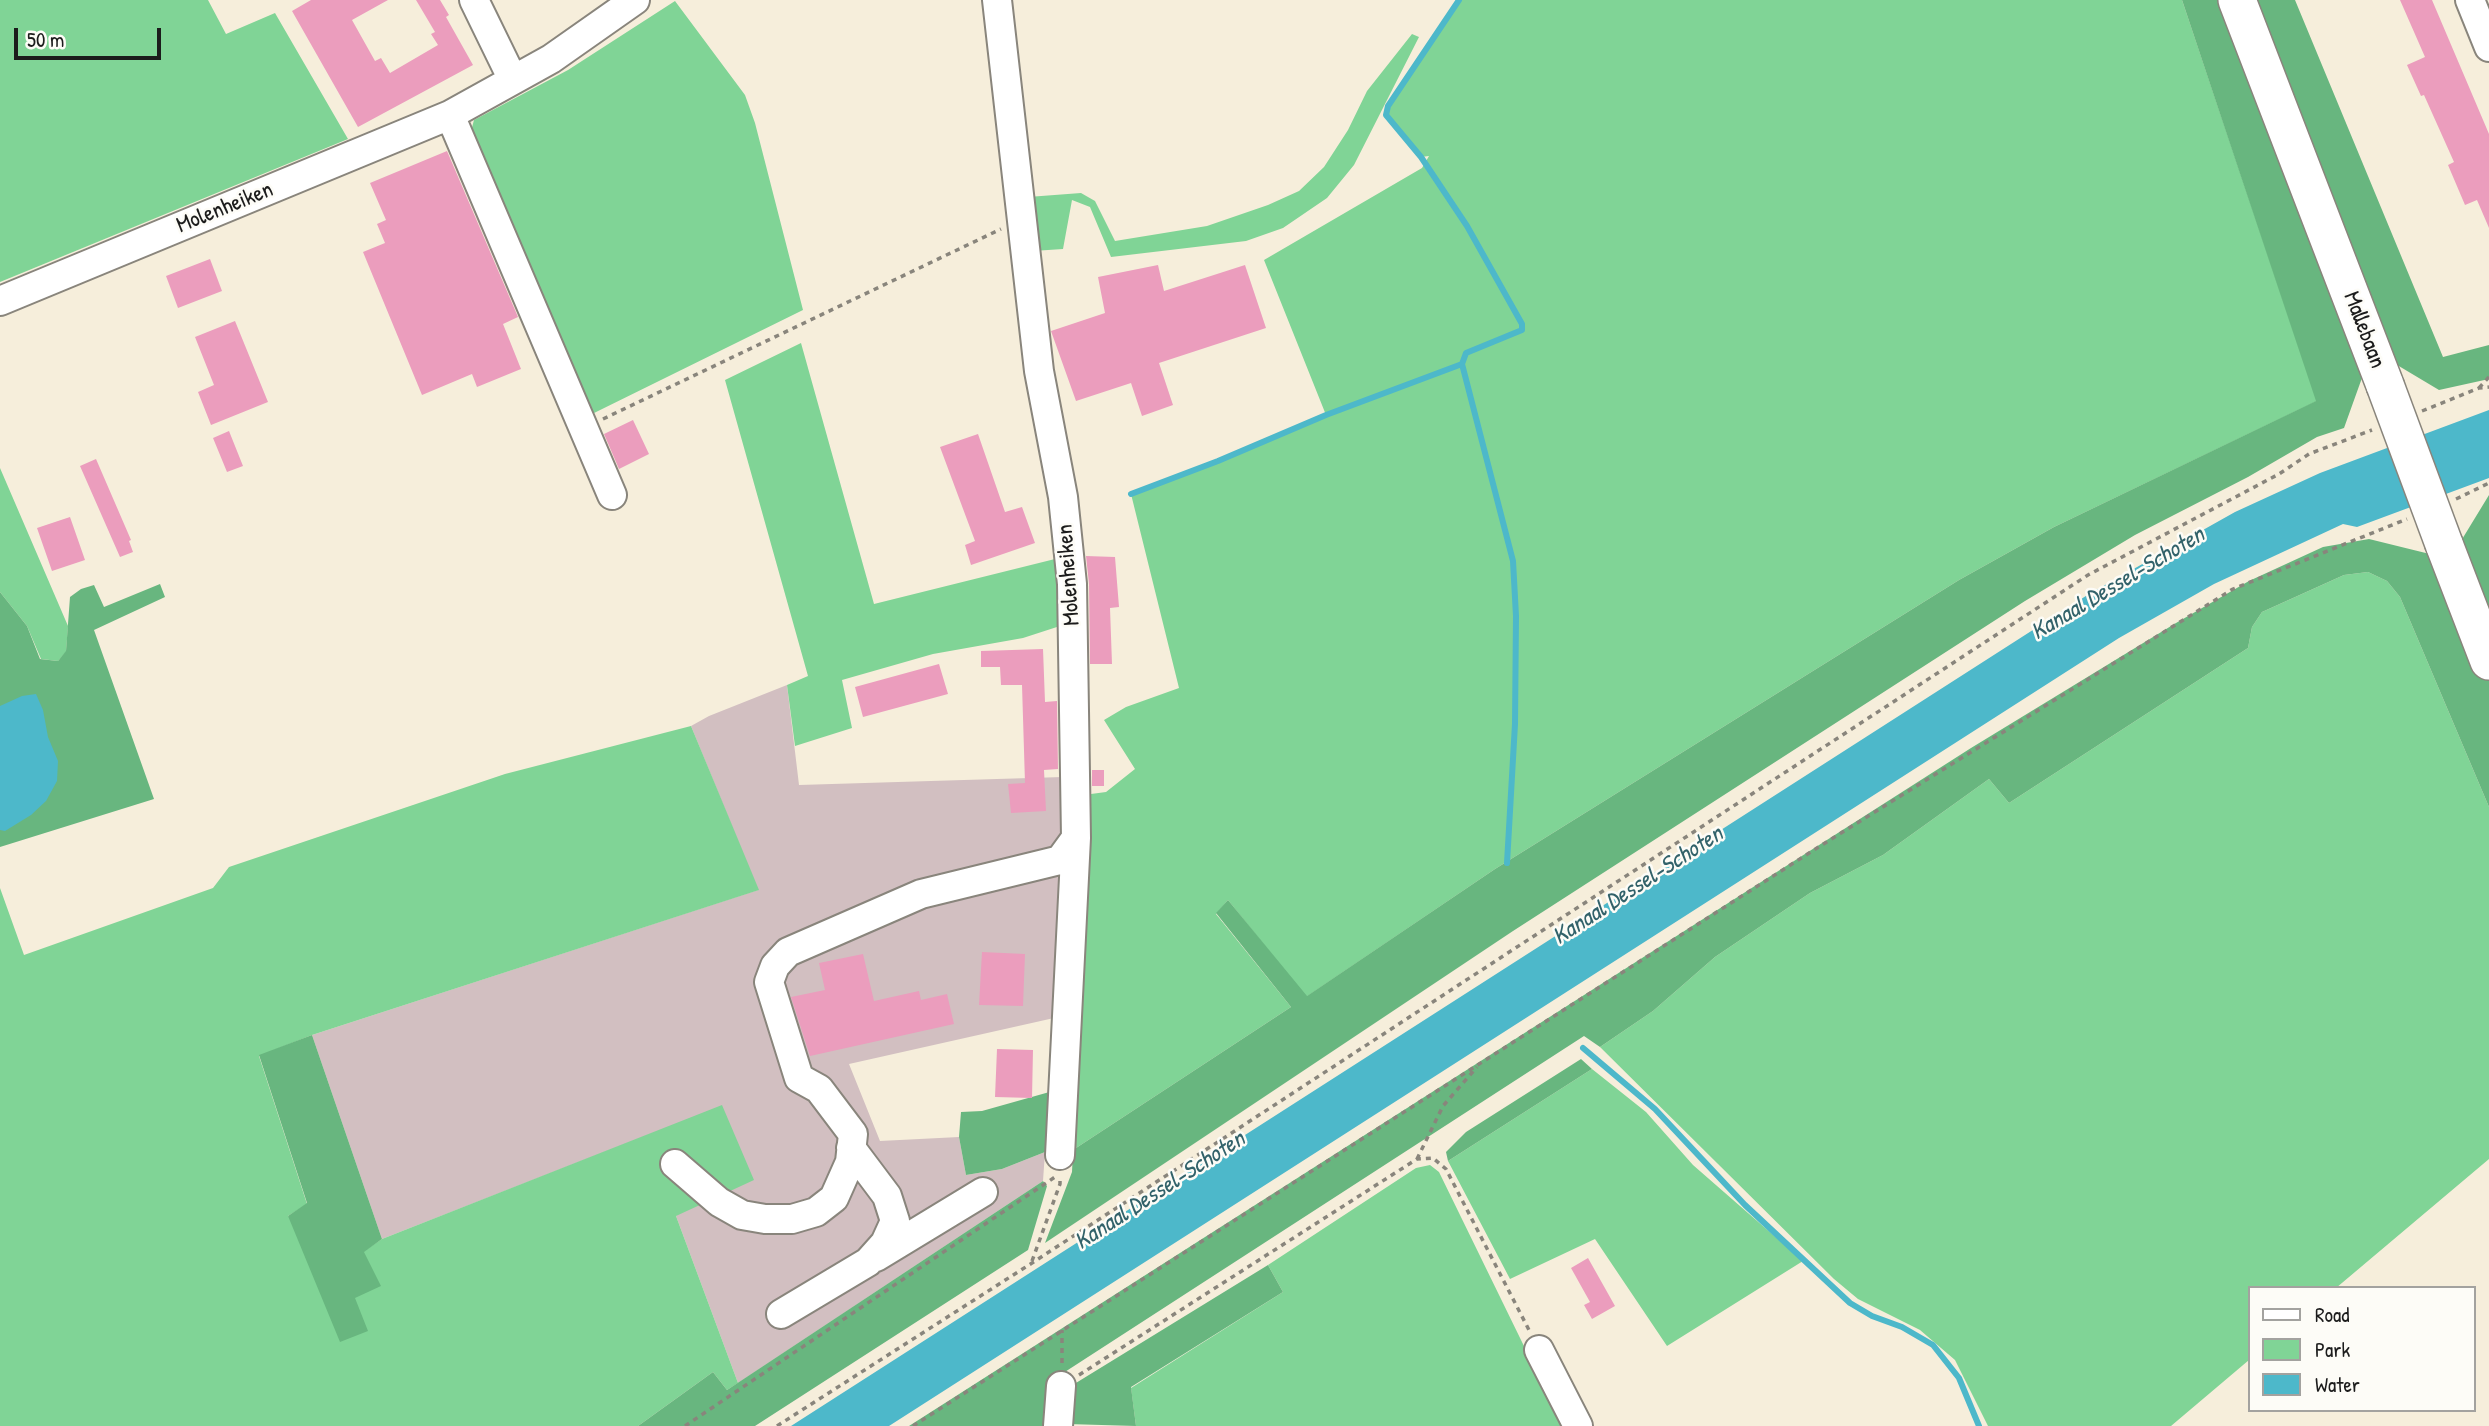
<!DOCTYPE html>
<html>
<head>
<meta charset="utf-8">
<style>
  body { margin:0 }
  #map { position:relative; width:2489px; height:1426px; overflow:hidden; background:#f6eedb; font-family:"Patrick Hand",sans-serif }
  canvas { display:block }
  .legend { position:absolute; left:2248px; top:1286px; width:228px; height:126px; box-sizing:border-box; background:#fdfcf7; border:2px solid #a3a29f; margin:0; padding:9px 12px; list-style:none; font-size:21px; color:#1c1c1c }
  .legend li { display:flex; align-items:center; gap:14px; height:35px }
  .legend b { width:35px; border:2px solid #a3a29f }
  .scale { position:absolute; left:14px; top:28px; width:147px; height:32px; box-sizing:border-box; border:4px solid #1c1c1c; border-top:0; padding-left:9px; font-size:21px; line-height:24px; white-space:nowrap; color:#1c1c1c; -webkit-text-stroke:5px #fdfcf7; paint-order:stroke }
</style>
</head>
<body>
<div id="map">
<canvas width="2489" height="1426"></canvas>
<ul class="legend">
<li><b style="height:9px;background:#fff"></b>Road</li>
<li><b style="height:19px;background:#80d496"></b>Park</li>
<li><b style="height:19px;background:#4db8ca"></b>Water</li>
</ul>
<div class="scale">50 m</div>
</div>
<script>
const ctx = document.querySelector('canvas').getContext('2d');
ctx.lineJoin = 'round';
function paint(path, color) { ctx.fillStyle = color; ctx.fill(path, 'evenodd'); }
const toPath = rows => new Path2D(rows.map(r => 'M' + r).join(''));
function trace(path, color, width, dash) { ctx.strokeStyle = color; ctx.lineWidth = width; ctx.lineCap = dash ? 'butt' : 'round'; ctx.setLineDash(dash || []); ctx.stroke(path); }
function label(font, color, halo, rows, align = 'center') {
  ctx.font = font + ' "Patrick Hand",sans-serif'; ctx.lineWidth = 5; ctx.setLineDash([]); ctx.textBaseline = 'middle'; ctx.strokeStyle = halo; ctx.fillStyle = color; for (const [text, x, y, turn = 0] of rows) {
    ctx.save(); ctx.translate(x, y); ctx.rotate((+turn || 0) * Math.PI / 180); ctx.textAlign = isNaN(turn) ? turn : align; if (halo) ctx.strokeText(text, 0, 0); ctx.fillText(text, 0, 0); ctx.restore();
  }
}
paint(toPath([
  [787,685,799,785,1063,777,1054,1018,849,1064,880,1141,959,1137,966,1175,1002,1169,1045,1152,1043,1181,738,1383,676,1216,722,1106,382,1239,312,1035,758,890,691,726,709,716]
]), '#d2bfc1');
paint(toPath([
  [0,0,208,0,226,34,275,13,348,139,0,282],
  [1459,0,2182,0,2317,401,2054,527,1959,580,1495,869,1306,997,1228,900,1216,914,1291,1007,1073,1150,1091,794,1106,792,1135,769,1104,720,1126,707,1179,688,1131,494,1218,461,1326,415,1264,260,1422,168,1429,156,1421,157,1386,116,1388,106],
  [675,1,745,95,755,123,803,310,590,415,470,135,474,120,568,70],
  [1412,34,1419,37,1354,165,1327,198,1283,228,1246,241,1111,257,1090,207,1072,200,1063,249,1033,251,1028,197,1081,193,1095,201,1115,241,1207,226,1268,205,1299,191,1324,167,1348,130,1367,91],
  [801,343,874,604,1059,558,1060,626,1023,638,933,654,842,680,852,728,795,746,787,685,808,676,725,380],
  [0,468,68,626,66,652,58,661,41,659,27,626,0,592],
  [2368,572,2387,581,2400,597,2489,807,2489,1159,2336,1288,2249,1288,2249,1360,2171,1426,1988,1426,1955,1360,1920,1330,1858,1299,1834,1279,1600,1047,1653,1011,1715,957,1810,893,1883,855,1989,779,2009,803,2248,648,2252,627,2262,612,2344,575],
  [691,726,759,890,312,1035,259,1056,307,1204,288,1216,355,1297,364,1251,382,1239,722,1105,754,1180,676,1216,738,1383,727,1390,713,1372,638,1426,0,1426,0,888,24,955,213,888,229,867,505,774],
  [1592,1069,1646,1112,1693,1165,1803,1261,1667,1346,1595,1239,1510,1279,1448,1161],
  [1430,1165,1439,1172,1563,1426,1136,1426,1131,1388,1283,1292,1268,1265,1416,1168]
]), '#80d496');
paint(toPath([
  [2182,0,2295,0,2443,357,2489,345,2489,379,2439,390,2372,350,2344,428,2317,437,2248,477,2135,535,2025,601,1513,931,1045,1243,1072,1172,1073,1150,1291,1007,1216,913,1228,900,1307,996,1495,869,1959,580,2054,527,2316,401],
  [2489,495,2489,807,2400,597,2387,581,2368,572,2344,575,2262,612,2252,627,2248,648,2009,803,1989,779,1883,855,1810,893,1715,957,1653,1011,1600,1047,1584,1036,1054,1379,1051,1426,909,1426,1971,748,2176,623,2249,581,2323,547,2369,539,2450,559],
  [160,584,165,597,94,630,154,799,0,847,0,592,27,626,40,659,58,661,66,651,70,597,81,589,94,585,104,607],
  [312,1035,382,1239,364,1252,381,1286,355,1298,368,1331,340,1342,288,1216,307,1203,259,1055],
  [1581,1059,1592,1069,1448,1161,1446,1152,1466,1132],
  [1053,1091,1051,1133,1045,1152,1002,1169,966,1175,959,1137,961,1112,982,1111],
  [1043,1181,1047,1186,1028,1250,755,1426,638,1426,713,1372,727,1390],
  [1268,1265,1283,1292,1131,1387,1136,1426,1067,1424,1071,1386]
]), '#68b67f');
paint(toPath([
  [2489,410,2489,478,2357,527,2343,524,2214,584,2119,638,889,1426,791,1426,2089,594,2235,512,2320,473],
  [36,694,43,710,48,737,58,761,57,781,46,801,31,815,5,831,0,830,0,706,22,696]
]), '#4db8ca');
trace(toPath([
  [1459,0,1388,106,1386,115,1421,157,1467,226,1522,324,1522,330,1466,353,1462,364,1513,561,1516,616,1515,724,1507,863],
  [1131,494,1218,461,1326,415,1462,364],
  [1583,1048,1655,1109,1745,1205,1850,1303,1872,1316,1902,1327,1933,1345,1959,1378,1979,1426]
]), '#4db8ca', 6);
paint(toPath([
  [311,0,388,0,352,20,375,61,381,58,390,73,438,45,431,34,435,32,416,0,440,0,449,15,446,17,473,65,358,127,292,11],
  [2400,0,2432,0,2489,134,2489,228,2477,200,2465,205,2448,165,2454,162,2424,95,2421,96,2407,65,2425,57],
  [447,151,518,317,503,324,521,369,477,387,472,374,422,395,363,252,385,243,377,224,386,220,370,183],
  [210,259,222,291,178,308,166,276],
  [1158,265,1164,291,1245,265,1266,328,1159,363,1173,405,1142,416,1131,383,1076,401,1051,331,1105,313,1098,277],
  [235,321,268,402,211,425,198,392,214,385,195,337],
  [633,420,649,454,619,469,604,434],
  [229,431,243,466,227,472,213,438],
  [978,434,1005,512,1022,507,1035,543,971,565,965,545,975,541,940,447],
  [96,459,131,540,129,541,133,552,120,557,80,466],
  [70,517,85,560,52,571,37,528],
  [1086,556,1115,557,1119,607,1110,608,1112,664,1090,664,1089,584],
  [1043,649,1045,702,1057,701,1058,769,1044,770,1046,811,1011,813,1008,784,1025,783,1022,685,1001,685,1000,667,981,667,981,651],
  [939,664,948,694,863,717,855,687],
  [1092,770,1104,770,1104,786,1092,786],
  [982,952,1025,954,1023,1006,979,1005],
  [863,954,874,1001,919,991,921,1000,947,994,954,1024,810,1056,791,997,825,990,819,963],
  [997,1049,1033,1050,1032,1098,995,1097],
  [1588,1258,1615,1306,1592,1319,1584,1305,1590,1302,1571,1268]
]), '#eb9dbd');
const minor = toPath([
  [474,0,513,80],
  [997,0,1039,371,1063,497,1072,584,1076,838,1060,1155],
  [2470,0,2489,47],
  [450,115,612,495],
  [0,301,450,115,551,59,635,0],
  [675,1164,719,1202,742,1215,765,1219,792,1219,816,1212,834,1198,850,1162,853,1134,819,1089,799,1078,769,982,775,966,788,952,921,894,1060,860,1076,838],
  [876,1257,983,1192],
  [781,1314,868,1262,885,1243,895,1221,887,1196,851,1148],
  [1539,1350,1578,1426],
  [1058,1426,1061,1386]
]);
const major = toPath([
  [2237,0,2385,385],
  [2444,544,2489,661]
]);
trace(minor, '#89857c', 32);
trace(major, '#89857c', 40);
trace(toPath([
  [2479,388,2489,377],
  [2422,411,2479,388,2489,387],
  [603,419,1001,229],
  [2456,499,2489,483],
  [1417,1159,1443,1106,1477,1067],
  [1032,1261,1060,1184,1060,1176],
  [1062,1363,1062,1330],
  [1079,1375,1417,1159,1433,1158,1446,1169,1529,1330],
  [685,1426,1055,1177],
  [777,1426,1032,1263,2088,575,2279,474,2309,454,2372,430],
  [913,1426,1817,848,2233,589,2407,519]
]), '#89857c', 3.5, [5, 5]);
trace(minor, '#fff', 28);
trace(major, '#fff', 37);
const majorBridge = toPath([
  [2385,385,2444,544]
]);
trace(majorBridge, '#89857c', 40, []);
trace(majorBridge, '#fff', 37);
label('23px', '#1c1c1c', '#fdfcf7', [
  ["Molenheiken",225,208,-22],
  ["Mallebaan",2364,330,69],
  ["Molenheiken",1069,575,-94]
]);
label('italic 24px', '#32626a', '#fdfcf7', [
  ["Kanaal Dessel-Schoten",2118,584,-31],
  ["Kanaal Dessel-Schoten",1638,886,-33],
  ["Kanaal Dessel-Schoten",1160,1191,-33]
]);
</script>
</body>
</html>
